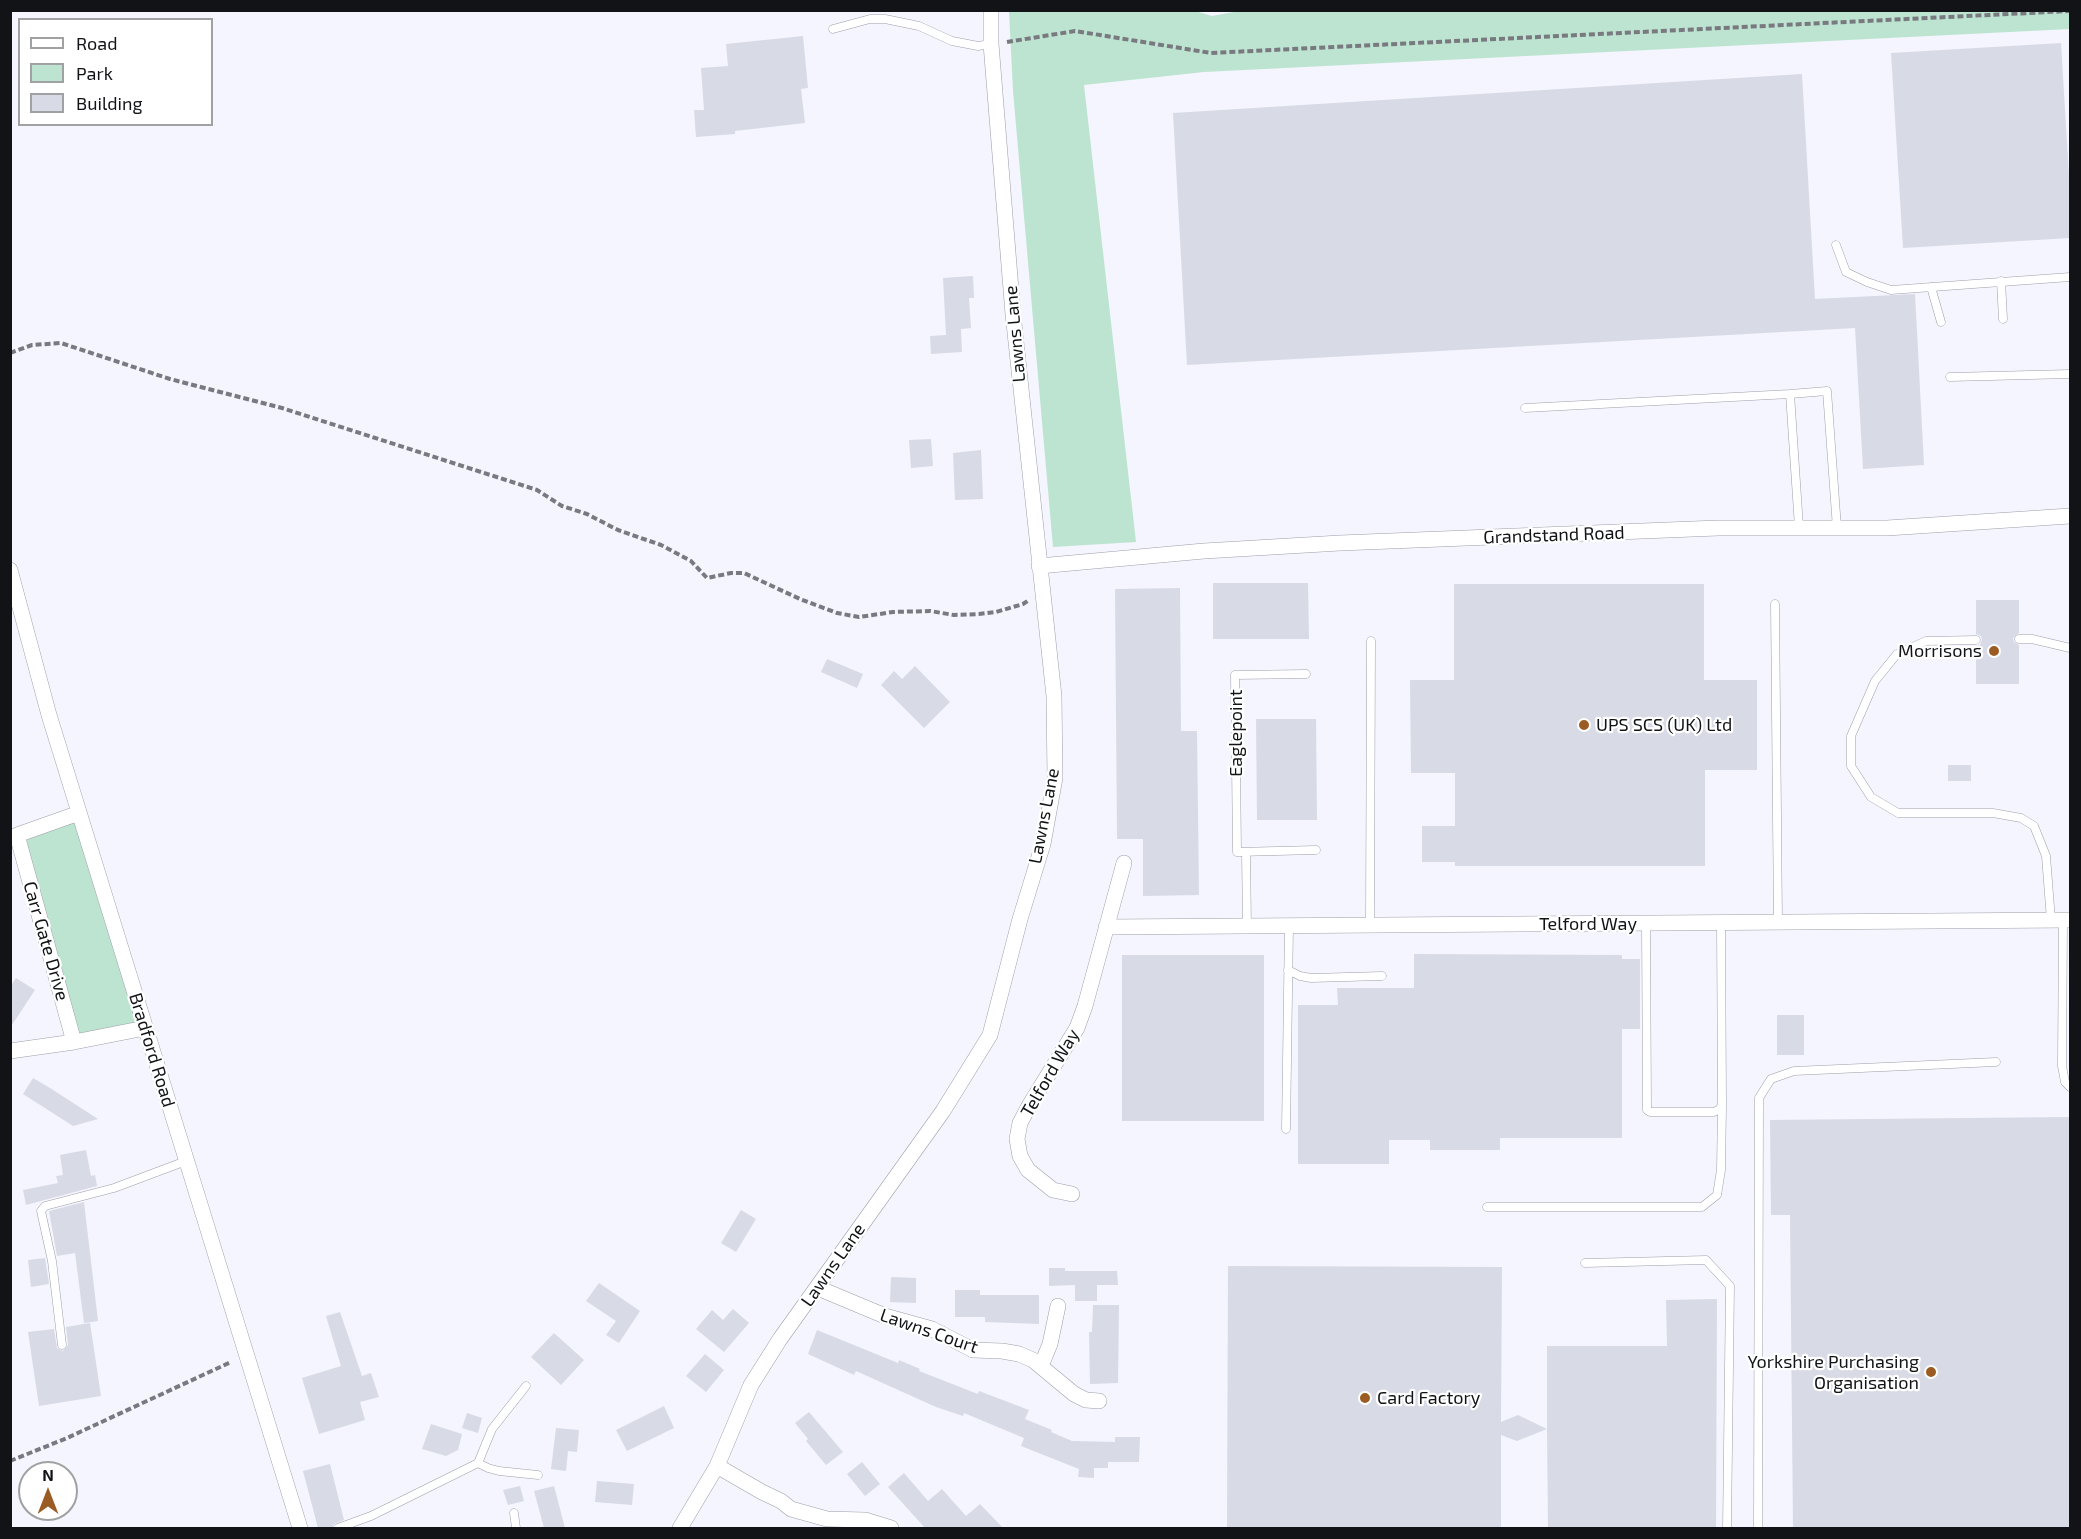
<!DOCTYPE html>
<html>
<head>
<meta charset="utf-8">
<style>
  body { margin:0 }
  #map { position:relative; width:2081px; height:1539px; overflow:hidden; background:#f4f5fe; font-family:"Exo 2",sans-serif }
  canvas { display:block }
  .frame { position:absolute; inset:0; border:12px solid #121316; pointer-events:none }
  .legend { position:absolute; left:18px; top:18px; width:195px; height:108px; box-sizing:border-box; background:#fff; border:2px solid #a0a1a2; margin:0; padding:8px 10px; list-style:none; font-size:18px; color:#121316 }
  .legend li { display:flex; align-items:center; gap:12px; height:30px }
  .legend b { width:30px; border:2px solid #a0a1a2 }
  .north { position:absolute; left:18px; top:1461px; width:60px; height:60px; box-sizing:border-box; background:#fff; border:2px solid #a0a1a2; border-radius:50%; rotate:0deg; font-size:16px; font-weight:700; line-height:24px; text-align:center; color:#121316 }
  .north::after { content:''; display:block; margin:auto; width:21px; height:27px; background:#9b5c23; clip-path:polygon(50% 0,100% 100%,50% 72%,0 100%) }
</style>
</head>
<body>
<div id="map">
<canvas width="2081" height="1539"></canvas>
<div class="frame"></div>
<ul class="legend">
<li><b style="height:8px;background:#fff"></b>Road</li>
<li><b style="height:16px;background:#bde4d0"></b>Park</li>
<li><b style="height:16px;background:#d8dae5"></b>Building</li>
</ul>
<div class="north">N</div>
</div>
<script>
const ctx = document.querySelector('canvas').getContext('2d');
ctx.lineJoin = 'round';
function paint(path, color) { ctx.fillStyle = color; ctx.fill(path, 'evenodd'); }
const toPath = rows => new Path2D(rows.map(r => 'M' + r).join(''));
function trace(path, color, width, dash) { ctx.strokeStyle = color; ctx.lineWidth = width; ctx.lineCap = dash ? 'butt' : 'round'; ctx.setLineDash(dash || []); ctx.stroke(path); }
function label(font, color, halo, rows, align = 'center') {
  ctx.font = font + ' "Exo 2",sans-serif'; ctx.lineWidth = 4.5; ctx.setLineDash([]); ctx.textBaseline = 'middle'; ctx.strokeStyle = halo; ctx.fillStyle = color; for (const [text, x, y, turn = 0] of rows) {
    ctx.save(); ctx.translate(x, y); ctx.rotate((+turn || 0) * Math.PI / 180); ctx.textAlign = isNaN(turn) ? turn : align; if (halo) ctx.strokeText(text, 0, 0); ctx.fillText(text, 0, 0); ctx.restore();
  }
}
paint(toPath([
  [1195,11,1212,16,1245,10,2070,10,2070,29,1204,72,1084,85,1136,542,1053,547,1013,91,1009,11],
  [79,813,145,1028,74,1042,17,835]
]), '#bde4d0');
paint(toPath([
  [803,36,808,88,801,89,805,123,735,131,735,134,696,137,694,110,704,110,701,68,728,66,726,44],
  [2061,43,2070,193,2070,238,1903,248,1891,53],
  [1802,74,1815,299,1915,294,1924,465,1863,469,1855,328,1187,365,1173,113],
  [973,276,974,298,969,298,971,328,961,329,962,352,931,354,930,336,946,335,943,278],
  [931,439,933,466,911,468,909,440],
  [981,450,983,499,955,500,953,453],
  [1213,583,1308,583,1309,639,1213,639],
  [1454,584,1704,584,1704,680,1757,680,1757,770,1705,770,1705,866,1455,866,1455,862,1422,862,1422,826,1455,826,1455,773,1411,773,1410,680,1454,680],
  [1180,588,1181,731,1197,731,1199,895,1143,896,1143,839,1117,839,1115,589],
  [1976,600,2019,600,2019,633,2013,638,2014,642,2019,645,2019,684,1976,684,1976,646,1980,645,1982,640,1981,636,1976,634],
  [827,659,863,674,857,688,821,672],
  [915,666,950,702,924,728,881,685,894,671,902,679],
  [1256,719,1316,719,1317,820,1257,820],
  [1948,765,1971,765,1971,781,1948,781],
  [1414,954,1622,955,1622,959,1640,959,1640,1029,1622,1029,1622,1138,1500,1138,1500,1150,1430,1150,1430,1140,1389,1140,1389,1164,1298,1164,1298,1005,1338,1005,1337,988,1414,988],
  [1122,955,1264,955,1264,1121,1122,1121],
  [16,978,35,990,10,1028,10,987],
  [1777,1015,1804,1015,1804,1055,1777,1055],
  [33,1078,50,1088,98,1119,73,1126,23,1094],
  [2070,1117,2070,1528,1793,1528,1790,1215,1771,1215,1770,1120],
  [86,1150,91,1176,95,1175,97,1186,26,1205,23,1190,58,1183,56,1176,63,1175,60,1155],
  [84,1202,98,1321,84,1323,75,1253,57,1256,49,1211],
  [741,1210,756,1219,736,1252,721,1243],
  [45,1258,49,1284,31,1287,28,1260],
  [1228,1266,1502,1267,1501,1422,1518,1415,1547,1429,1547,1346,1667,1346,1666,1300,1717,1299,1716,1528,1548,1528,1547,1429,1517,1441,1501,1435,1501,1528,1227,1528],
  [1049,1268,1065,1268,1065,1271,1117,1271,1118,1285,1097,1285,1097,1301,1075,1301,1075,1285,1049,1286],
  [891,1277,916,1278,916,1303,890,1302],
  [599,1283,640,1311,619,1343,606,1335,616,1321,586,1301],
  [955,1290,980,1290,980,1295,1039,1295,1039,1324,985,1322,985,1317,955,1317],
  [1093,1305,1119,1305,1118,1383,1090,1384,1089,1332,1092,1332],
  [733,1309,749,1323,724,1352,696,1329,712,1310,723,1320],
  [340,1312,362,1376,371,1373,379,1397,360,1402,365,1420,319,1434,302,1378,341,1366,326,1316],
  [90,1323,101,1396,39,1406,28,1332,54,1329,57,1348,63,1351,68,1345,66,1327],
  [817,1330,898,1363,899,1360,920,1369,919,1371,978,1394,979,1391,1029,1410,1025,1419,1052,1430,1051,1432,1072,1441,1115,1442,1115,1437,1140,1437,1139,1462,1108,1462,1108,1468,1094,1468,1094,1478,1078,1477,1079,1469,1021,1446,1024,1438,964,1413,963,1416,936,1407,856,1371,854,1375,808,1354],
  [554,1333,584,1360,561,1385,531,1357],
  [705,1354,724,1370,706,1392,686,1376],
  [664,1406,674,1428,627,1451,616,1430],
  [809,1412,843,1452,826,1465,806,1441,808,1439,795,1423],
  [467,1413,482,1418,478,1433,462,1428],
  [431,1424,462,1434,458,1450,446,1456,422,1449],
  [556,1428,579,1430,577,1452,568,1451,566,1471,551,1469],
  [862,1462,880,1484,865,1496,847,1474],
  [330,1464,344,1520,334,1524,332,1528,318,1528,303,1471],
  [904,1473,928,1501,942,1489,966,1516,980,1504,1003,1528,925,1528,888,1487],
  [597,1481,634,1484,632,1505,595,1502],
  [520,1486,524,1501,508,1505,503,1490],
  [554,1486,565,1528,544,1528,534,1491]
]), '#d8dae5');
const service = toPath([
  [833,29,870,19,885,19,919,26,952,41,978,46,991,44],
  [1836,245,1846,272,1867,282,1891,290,2070,277],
  [2001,281,2003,319],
  [1931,287,1941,322],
  [1950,377,2070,374],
  [1790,394,1827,391,1837,528],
  [1525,408,1790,394,1799,527],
  [1775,604,1778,923],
  [2019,639,2032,639,2070,648],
  [1976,640,1926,641,1897,654,1875,681,1851,736,1851,766,1871,797,1898,813,1993,813,2021,818,2034,826,2046,856,2051,920],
  [1306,674,1235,675,1237,852,1316,850],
  [1246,852,1247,926],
  [2063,920,2062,1066,2065,1082,2070,1087],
  [1646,923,1647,1110,1650,1112,1714,1112,1720,1109,1722,1104,1721,923],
  [1370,925,1371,641],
  [1288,970,1300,976,1311,978,1382,976],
  [1286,1129,1289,926],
  [1487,1207,1702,1207,1717,1195,1721,1170,1722,1106],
  [1585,1263,1706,1260,1730,1286,1727,1528],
  [62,1345,52,1261,41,1211,45,1206,114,1188,186,1161],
  [478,1463,488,1468,499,1471,538,1475],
  [514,1513,516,1528],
  [338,1528,371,1516,478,1463,492,1429,526,1386],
  [1758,1528,1759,1098,1771,1079,1794,1071,1996,1062]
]);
const minor = toPath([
  [1039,566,1204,551,1340,543,1718,528,1887,528,2070,516],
  [10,570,49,715,300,1528],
  [1106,927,2070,920],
  [74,1042,17,835,79,813],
  [10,1051,74,1042,145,1028],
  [1072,1194,1053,1190,1028,1170,1020,1156,1017,1139,1020,1123,1029,1106,1077,1028,1085,1006,1124,863],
  [818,1288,885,1316,932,1329,973,1350,1002,1351,1019,1354,1033,1360,1074,1394,1086,1400,1099,1401],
  [1041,1366,1050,1344,1058,1306],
  [717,1466,762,1492,781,1501,791,1509,827,1519,865,1520,891,1528],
  [680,1528,717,1466,751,1385,780,1339,943,1111,990,1035,1020,919,1043,844,1055,778,1054,696,1013,314,991,44,991,10]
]);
trace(service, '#9d9fa9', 9);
trace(minor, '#9d9fa9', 16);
trace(toPath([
  [1007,42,1075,31,1211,53,2070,11],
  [10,353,32,345,61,343,170,379,282,408,537,490,562,506,587,514,618,530,661,545,691,561,707,578,731,573,744,573,800,599,837,613,859,617,893,612,930,611,954,615,979,614,996,612,1023,604,1029,600],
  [10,1461,67,1438,231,1362]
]), '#797a80', 4, [6, 3]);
trace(service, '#fff', 8);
trace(minor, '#fff', 15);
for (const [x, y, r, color] of [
  [1994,651,6,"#9b5c23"],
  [1584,725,6,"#9b5c23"],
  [1931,1372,6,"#9b5c23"],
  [1365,1398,6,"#9b5c23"]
]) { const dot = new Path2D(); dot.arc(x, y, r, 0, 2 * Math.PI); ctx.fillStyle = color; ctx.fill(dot); trace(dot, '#fff', 2); }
label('18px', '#121316', '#fff', [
  ["Lawns Lane",1015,334,-95],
  ["Grandstand Road",1554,535,-2],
  ["Eaglepoint",1236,733,-90],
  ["Lawns Lane",1044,816,-79],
  ["Telford Way",1588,924],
  ["Carr Gate Drive",46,941,74],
  ["Bradford Road",152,1050,73],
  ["Telford Way",1050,1073,-60],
  ["Lawns Lane",833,1265,-55],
  ["Lawns Court",929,1331,19]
]);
label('18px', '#121316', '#fff', [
  ["Morrisons",1982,651],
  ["UPS SCS (UK) Ltd",1596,725,"left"],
  ["Yorkshire Purchasing",1919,1362],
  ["Organisation",1919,1383],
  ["Card Factory",1377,1398,"left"]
], 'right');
</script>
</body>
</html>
